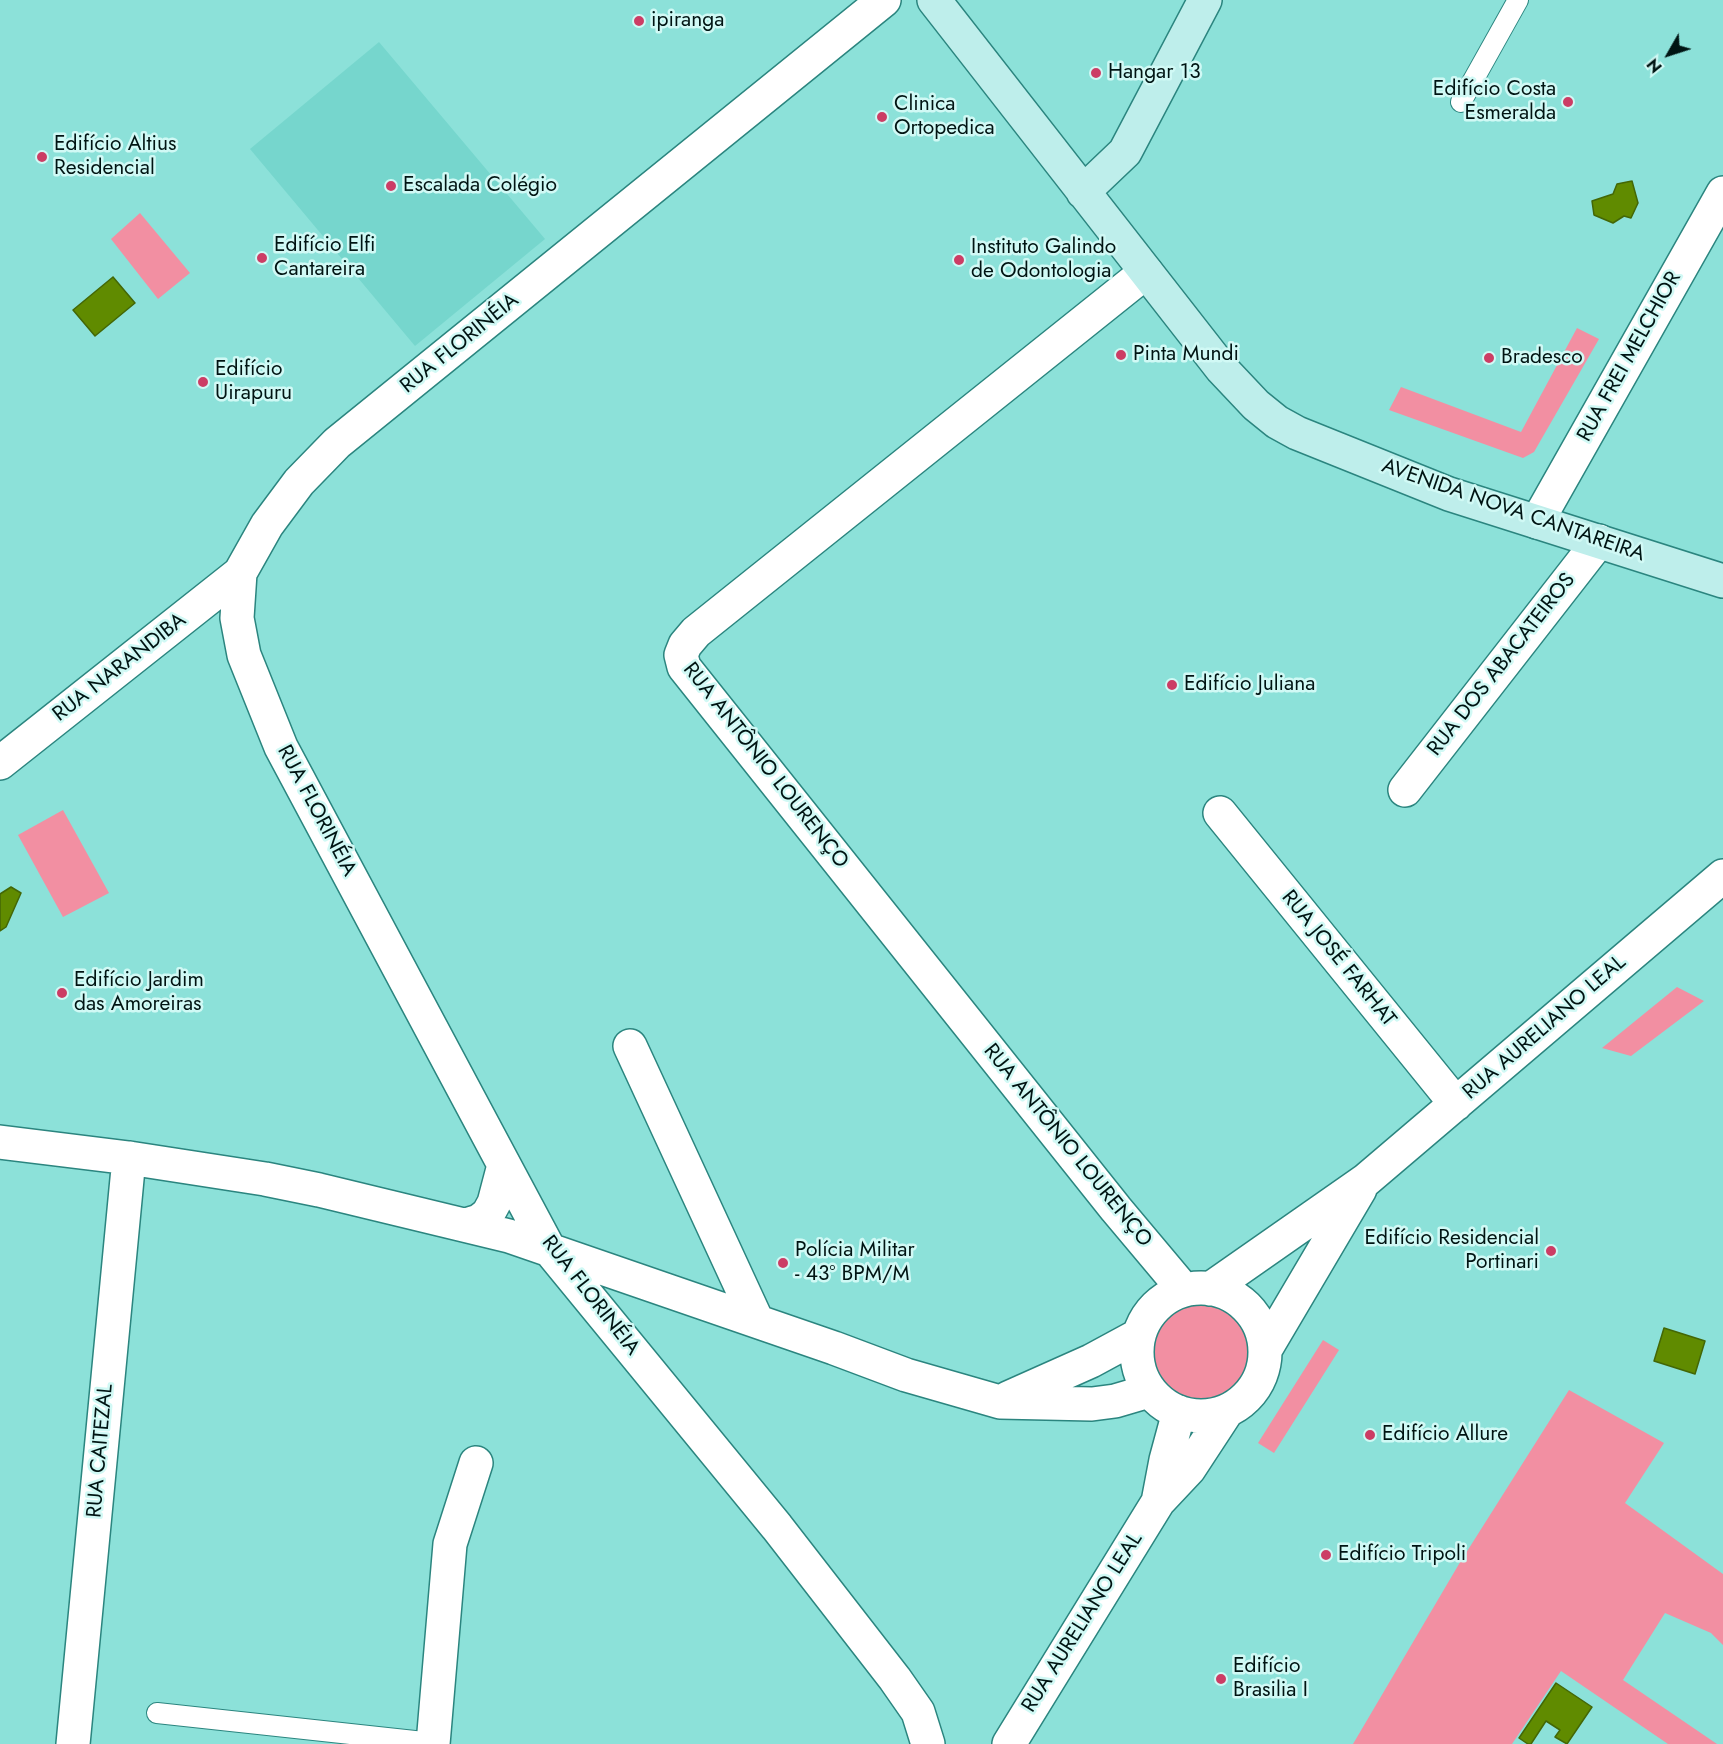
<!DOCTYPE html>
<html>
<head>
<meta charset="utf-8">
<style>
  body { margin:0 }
  #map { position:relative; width:1723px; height:1744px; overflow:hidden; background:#8ce1d9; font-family:Jost,sans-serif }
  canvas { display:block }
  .north { position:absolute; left:1639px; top:24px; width:60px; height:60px; -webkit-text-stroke:4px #d1f9f5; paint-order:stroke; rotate:231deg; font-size:16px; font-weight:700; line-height:24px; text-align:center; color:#001413 }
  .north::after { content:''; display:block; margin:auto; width:21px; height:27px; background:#001413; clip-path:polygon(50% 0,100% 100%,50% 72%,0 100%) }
</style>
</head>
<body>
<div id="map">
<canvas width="1723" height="1744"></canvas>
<div class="north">N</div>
</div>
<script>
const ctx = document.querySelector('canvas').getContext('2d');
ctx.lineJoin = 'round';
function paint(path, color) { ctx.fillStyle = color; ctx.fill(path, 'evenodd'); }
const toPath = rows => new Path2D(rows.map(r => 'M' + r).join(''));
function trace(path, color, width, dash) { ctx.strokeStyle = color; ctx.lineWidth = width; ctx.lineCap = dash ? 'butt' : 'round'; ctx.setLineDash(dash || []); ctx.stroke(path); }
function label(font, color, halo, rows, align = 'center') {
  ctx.font = font + ' Jost,sans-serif'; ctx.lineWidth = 5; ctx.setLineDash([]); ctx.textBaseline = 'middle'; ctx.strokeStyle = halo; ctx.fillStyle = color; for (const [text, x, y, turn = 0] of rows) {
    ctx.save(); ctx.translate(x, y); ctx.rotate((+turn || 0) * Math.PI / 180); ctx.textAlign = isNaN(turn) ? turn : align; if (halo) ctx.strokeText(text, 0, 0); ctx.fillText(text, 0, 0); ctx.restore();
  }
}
paint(toPath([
  [379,42,545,239,415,346,250,149]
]), '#76d6cd');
paint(toPath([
  [140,213,190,273,158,299,111,239],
  [1577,328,1599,339,1534,452,1523,458,1389,410,1401,387,1521,432],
  [63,810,109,893,63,917,18,835],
  [1677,987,1704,1001,1631,1056,1602,1048],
  '1151 1351a50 50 0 1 1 100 0a50 50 0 1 1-100 0Z',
  [1323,1340,1339,1350,1274,1453,1258,1443],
  [1569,1390,1664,1443,1625,1503,1723,1574,1723,1645,1711,1633,1665,1613,1623,1680,1717,1744,1668,1744,1561,1671,1512,1744,1353,1744,1459,1564]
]), '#f28fa2');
const water = toPath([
  [1632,181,1638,203,1631,218,1624,216,1613,223,1594,215,1592,201,1613,194,1617,184,1632,181],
  [113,277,135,303,95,336,73,310,113,277],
  [11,887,21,893,6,927,0,931,0,894,11,887],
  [1664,1328,1705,1341,1695,1374,1654,1361,1664,1328],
  [1556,1683,1592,1707,1567,1744,1555,1737,1560,1730,1546,1721,1531,1744,1528,1744,1519,1738,1556,1683]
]);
paint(water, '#608b00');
trace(water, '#436706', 1.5);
const lane = toPath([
  [1461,102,1518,0],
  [157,1713,433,1743]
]);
const street = toPath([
  [884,0,337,443,299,482,267,525,240,573,237,618,244,655,281,747,549,1249,777,1527,895,1679,918,1712,928,1744],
  [1146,272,696,632,685,645,681,655,684,667,1116,1209,1184,1290],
  [1537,522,1723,193],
  [0,763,240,573],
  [1405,790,1599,541],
  [1220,813,1456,1104],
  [630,1046,757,1321],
  [0,1142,129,1158,265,1179,319,1190,509,1236,834,1348,906,1375,1000,1402,1092,1404,1115,1401,1149,1391],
  [466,1225,479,1221,488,1214,494,1203,504,1165],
  '1137 1352a64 64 0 1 1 128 0a64 64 0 1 1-128 0Z',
  [1210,1289,1366,1180,1723,876],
  [1265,1350,1360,1189],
  [1008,1398,1091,1361,1139,1335],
  [1158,1502,1166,1460,1179,1412],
  [73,1744,129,1158],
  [433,1744,450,1544,476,1463],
  [1009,1744,1158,1502,1189,1469,1227,1411]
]);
const secondary = toPath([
  [934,0,1222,369,1256,405,1277,422,1297,433,1449,494,1723,581],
  [1083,192,1125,152,1205,0]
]);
trace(lane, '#2b857f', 22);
trace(street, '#2b857f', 36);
trace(secondary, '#2b857f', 36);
trace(lane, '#fff', 20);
trace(street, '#fff', 33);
trace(secondary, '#beeeeb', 33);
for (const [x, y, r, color] of [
  [639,21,6,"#cc3d65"],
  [1096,73,6,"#cc3d65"],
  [1568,102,6,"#cc3d65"],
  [882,117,6,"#cc3d65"],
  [42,157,6,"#cc3d65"],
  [391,186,6,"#cc3d65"],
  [262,258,6,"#cc3d65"],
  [959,260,6,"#cc3d65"],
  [1121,355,6,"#cc3d65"],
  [1489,358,6,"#cc3d65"],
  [203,382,6,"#cc3d65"],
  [1172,685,6,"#cc3d65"],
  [62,993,6,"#cc3d65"],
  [1551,1251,6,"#cc3d65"],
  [783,1263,6,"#cc3d65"],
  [1370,1435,6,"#cc3d65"],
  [1326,1555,6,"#cc3d65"],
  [1221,1679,6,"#cc3d65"]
]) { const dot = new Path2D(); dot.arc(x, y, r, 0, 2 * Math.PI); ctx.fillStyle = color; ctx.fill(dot); trace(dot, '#d1f9f5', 2); }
label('21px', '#001413', '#d1f9f5', [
  ["ipiranga",651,21],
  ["Hangar 13",1108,73],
  ["Edifício Costa",1556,90,"right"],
  ["Esmeralda",1556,114,"right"],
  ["Clinica",894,105],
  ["Ortopedica",894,129],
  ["Edifício Altius",54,145],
  ["Residencial",54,169],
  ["Escalada Colégio",403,186],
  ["Edifício Elfi",274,246],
  ["Cantareira",274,270],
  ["Instituto Galindo",971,248],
  ["de Odontologia",971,272],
  ["Pinta Mundi",1133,355],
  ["Bradesco",1501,358],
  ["Edifício",215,370],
  ["Uirapuru",215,394],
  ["Edifício Juliana",1184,685],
  ["Edifício Jardim",74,981],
  ["das Amoreiras",74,1005],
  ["Edifício Residencial",1539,1239,"right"],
  ["Portinari",1539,1263,"right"],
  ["Polícia Militar",795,1251],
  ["- 43º BPM/M",795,1275],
  ["Edifício Allure",1382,1435],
  ["Edifício Tripoli",1338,1555],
  ["Edifício",1233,1667],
  ["Brasilia I",1233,1691]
], 'left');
label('21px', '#001413', '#d1f9f5', [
  ["RUA FLORINÉIA",460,344,-39],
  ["RUA FREI MELCHIOR",1630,357,-61],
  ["AVENIDA NOVA CANTAREIRA",1513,511,19],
  ["RUA DOS ABACATEIROS",1502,665,-52],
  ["RUA NARANDIBA",120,668,-38],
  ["RUA ANTÔNIO LOURENÇO",765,766,52],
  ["RUA FLORINÉIA",316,811,62],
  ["RUA JOSÉ FARHAT",1338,959,51],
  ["RUA AURELIANO LEAL",1545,1028,-41],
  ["RUA ANTÔNIO LOURENÇO",1067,1146,51],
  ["RUA FLORINÉIA",590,1296,52],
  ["RUA CAITEZAL",101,1451,-85],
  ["RUA AURELIANO LEAL",1083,1623,-58]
]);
</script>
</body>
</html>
